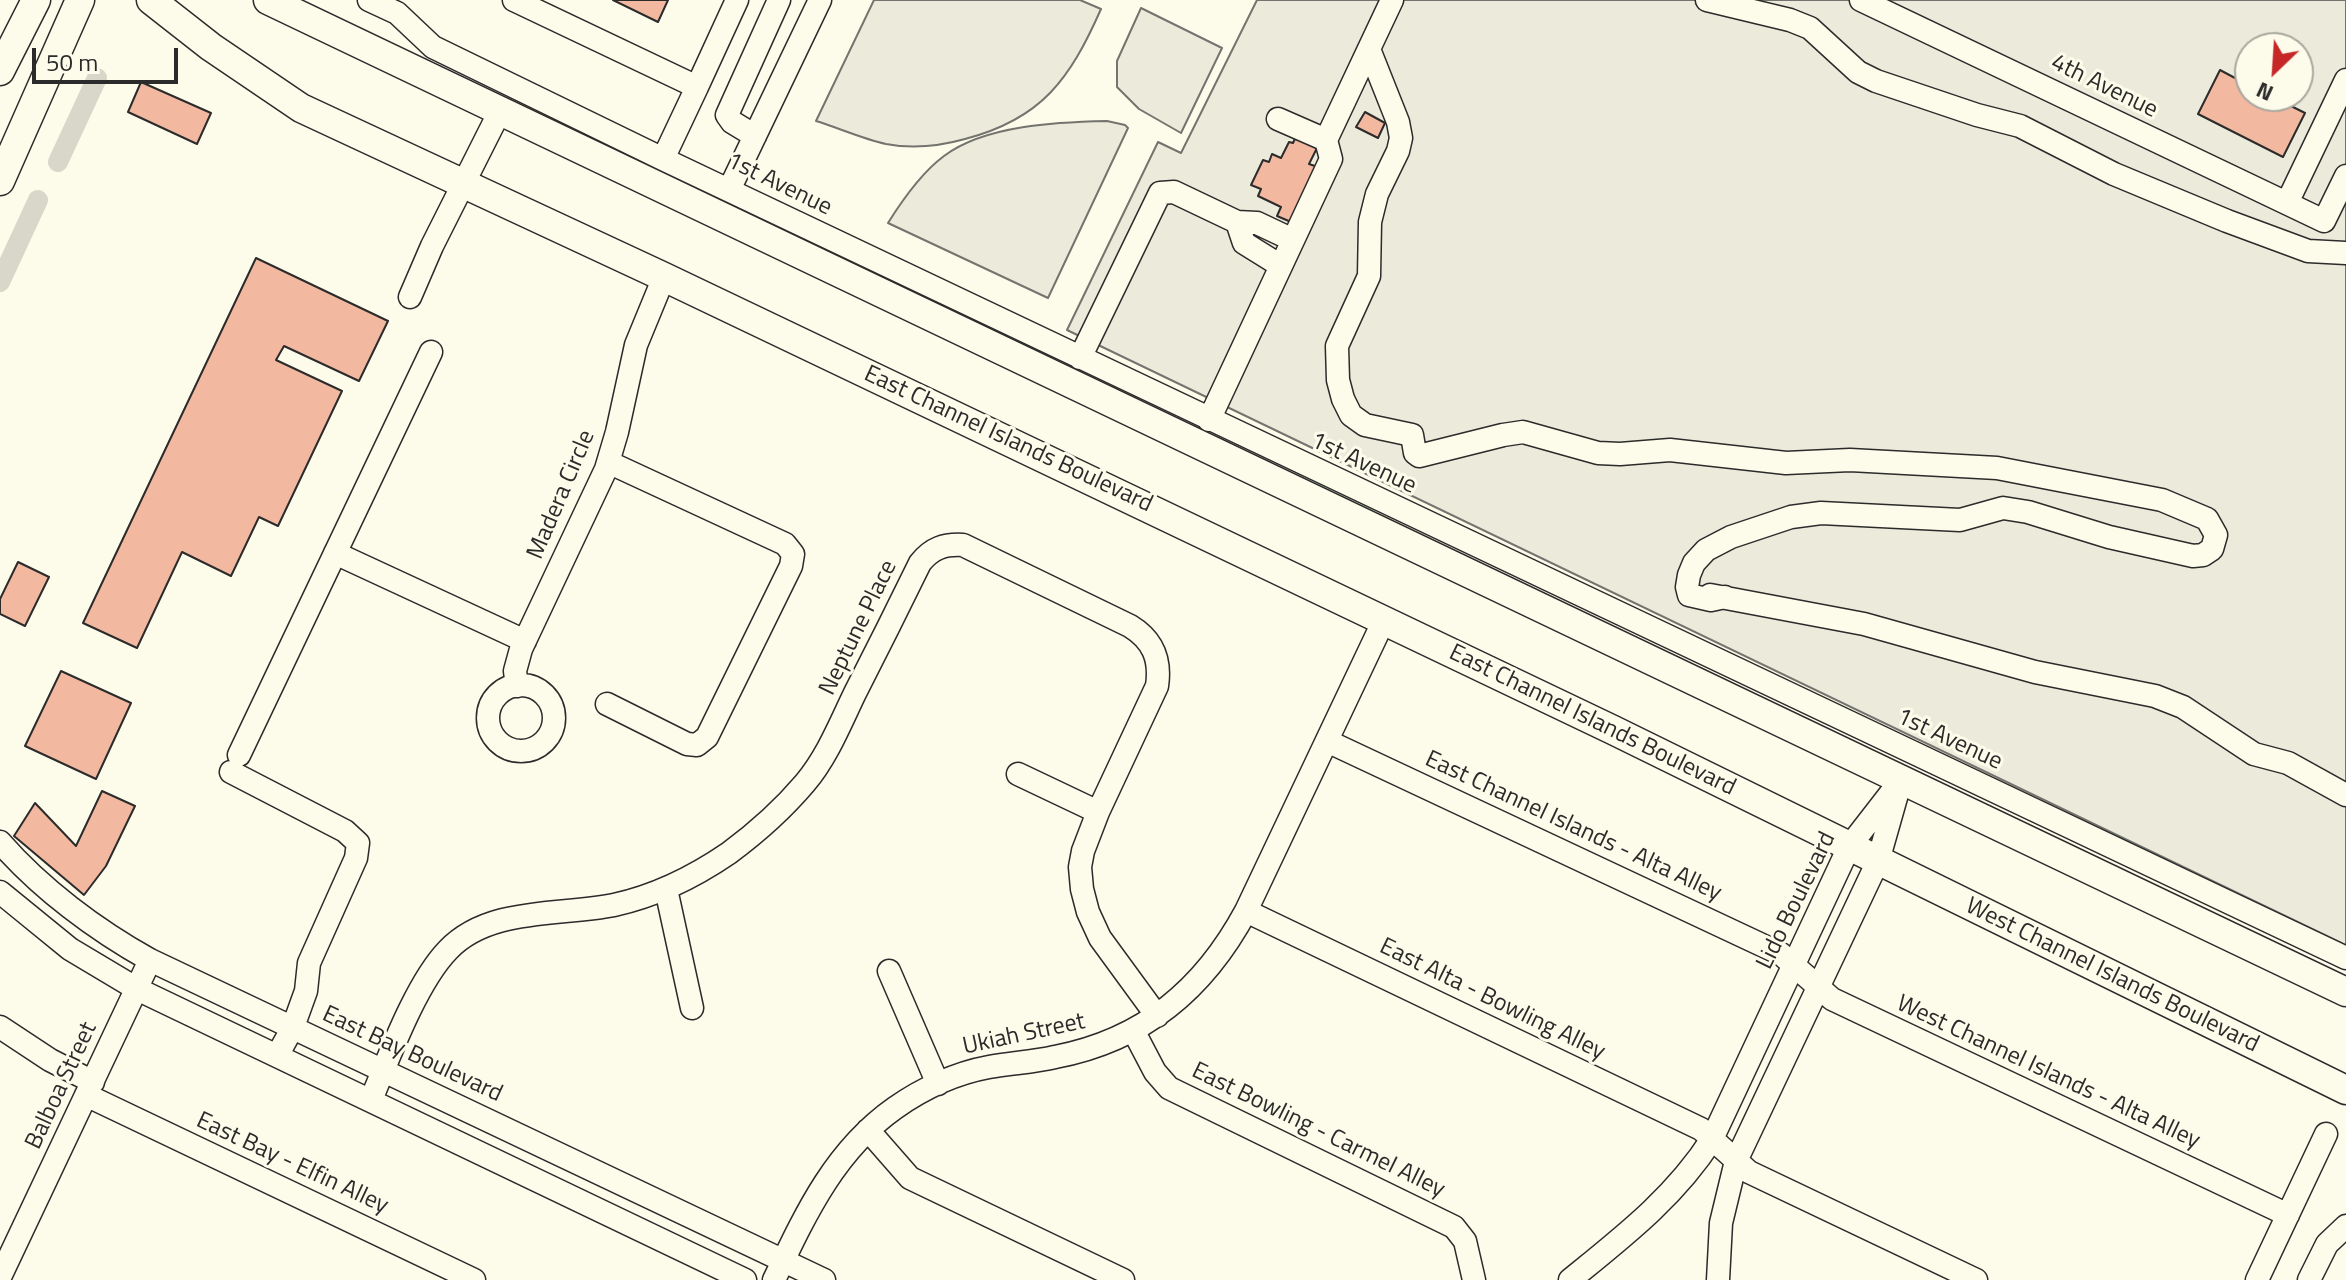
<!DOCTYPE html>
<html>
<head>
<meta charset="utf-8">
<style>
	body { margin:0 }
	#map { position:relative; width:2346px; height:1280px; overflow:hidden; background:#fdfbea; font-family:"Titillium Web",sans-serif }
	canvas { display:block }
	.north { position:absolute; left:2234px; top:32px; width:80px; height:80px; box-sizing:border-box; background:#fdfbea; border:2px solid #a9a89e; border-radius:50%; rotate:205deg; font-size:22px; font-weight:700; line-height:32px; text-align:center; color:#2b2b2b }
	.north::after { content:''; display:block; margin:auto; width:28px; height:36px; background:#c62828; clip-path:polygon(50% 0,100% 100%,50% 72%,0 100%) }
	.scale { position:absolute; left:32px; top:48px; width:146px; height:36px; box-sizing:border-box; border:4px solid #2b2b2b; border-top:0; padding-left:10px; font-size:24px; line-height:28px; white-space:nowrap; color:#2b2b2b; -webkit-text-stroke:6px #fdfbea; paint-order:stroke }
</style>
</head>
<body>
<div id="map">
<canvas width="2346" height="1280"></canvas>
<div class="north">N</div>
<div class="scale">50 m</div>
</div>
<script>
const ctx = document.querySelector('canvas').getContext('2d');
ctx.lineJoin = 'round';
function paint(path, color) { ctx.fillStyle = color; ctx.fill(path, 'evenodd'); }
function trace(path, color, width, dash) { ctx.strokeStyle = color; ctx.lineWidth = width; ctx.lineCap = dash ? 'butt' : 'round'; ctx.setLineDash(dash || []); ctx.stroke(path); }
function drawText(font, color, halo, rows, align = 'center') {
  ctx.font = font + ' "Titillium Web",sans-serif'; ctx.lineWidth = 6; ctx.setLineDash([]); ctx.textBaseline = 'middle'; ctx.strokeStyle = halo; ctx.fillStyle = color; for (const [text, x, y, turn = 0] of rows) {
    ctx.save(); ctx.translate(x, y); ctx.rotate((+turn || 0) * Math.PI / 180); ctx.textAlign = isNaN(turn) ? turn : align; if (halo) ctx.strokeText(text, 0, 0); ctx.fillText(text, 0, 0); ctx.restore();
  }
}
const green = new Path2D(`
	M874,0H1080L1101,9C1070,79 1042,119 965,139C940,146 912,149 886,144C863,139 839,128 816,121Z
	M1257,0H2346V945L1067,330L1158,142L1181,153ZM2250,48H2298V96H2250Z
	M1141,8L1222,48L1181,133L1139,109L1117,87V61Z
	M1107,121L1125,125L1128,128L1048,298L888,223C903,199 921,173 944,156C985,125 1058,122 1107,121Z`);
const canal = new Path2D(`
	M58,162L97,78
	M0,282L38,200`);
const building = new Path2D(`
	M613,0H668L658,22Z
	M2220,70L2250,86V96H2271L2305,113L2283,157L2198,114Z
	M141,82L211,113L197,144L128,112Z
	M1365,112L1385,123L1378,138L1356,127Z
	M1297,134L1319,144L1309,164L1318,167L1291,222L1277,216L1281,207L1258,196L1261,189L1251,185L1263,160L1269,162L1272,154L1281,158L1289,142L1293,143Z
	M256,258L388,321L359,381L284,346L276,360L342,391L278,526L259,517L231,576L182,552L137,648L83,623Z
	M18,562L49,577L25,626L0,614V599Z
	M61,671L131,703L96,779L25,746Z
	M102,791L135,806L106,866L84,895L14,836L35,803L76,846Z`);
const minor = new Path2D(`
	M369,0L397,13L433,47L663,159L2346,958
	M514,0L697,87L663,159
	M1707,0L1790,20L1810,28L1858,72L1876,81L1977,115L2020,126L2114,174L2227,221L2308,251L2346,253
	M1861,0L2324,221L2346,176
	M1369,49L1398,122L1401,138L1398,151L1377,194L1370,222L1369,276L1337,346L1338,380L1343,399L1351,415L1365,425L1412,435L1415,453L1419,456L1503,435L1523,432L1598,453L1620,454L1670,450L1786,463L1850,460L1997,468L2162,500L2207,519L2216,535L2212,549L2203,555L2193,556L2109,537L2028,512L2003,508L1960,520L1821,513L1791,517L1731,537L1706,550L1694,563L1689,575L1687,587L1689,595L1711,600L1725,597
	M697,87L737,0
	M755,136L732,122L727,115L779,0
	M1326,140L1392,0
	M729,190L820,0
	M2287,203L2346,80
	M1237,222L1244,243L1281,266
	M410,297L432,246L501,109
	M1080,358L1160,193L1174,192L1237,222L1257,223L1293,240
	M1209,420L1331,159L1326,140L1278,119
	M335,553L525,641
	M1710,595L1864,624L2035,672L2155,696L2183,707L2254,754L2288,763L2346,795
	M488 718a33 33 0 1 1 66 0a33 33 0 1 1-66 0Z
	M517,686L515,671L521,649L606,469L617,432L636,345L664,277
	M607,704L687,744L697,745L707,737L791,566L793,554L785,544L608,462
	M1327,741L1781,954L1832,999L2288,1215
	M239,755L431,352
	M231,772L345,831L358,843L356,858L309,963L306,991L293,1027L277,1056
	M1018,774L1098,812
	M0,842C41,889 96,930 150,960L824,1280
	M666,889L692,1008
	M0,892L70,949L137,989L745,1280
	M1246,911L1701,1129L1749,1172L1976,1280
	M889,971L938,1084
	M0,1027L50,1060L93,1082
	M1133,1030L1155,1072L1169,1088L1454,1227L1465,1241L1474,1280
	M86,1095L474,1280
	M371,1100C389,1057 416,983 448,950C489,907 559,916 614,905C655,896 694,877 729,853C756,833 783,809 805,783C827,757 840,724 855,693C877,650 899,606 920,563C932,548 944,544 963,545L1130,626C1153,640 1161,659 1157,686L1098,812L1083,851L1080,867L1082,889L1088,912L1100,938L1157,1016
	M868,1130L910,1178L1123,1280
	M0,1277L150,960
	M774,1280C805,1215 834,1151 895,1108C922,1089 956,1073 989,1067C1011,1063 1034,1062 1055,1057C1144,1040 1204,989 1246,911L1384,620
	M1570,1280C1623,1237 1675,1197 1712,1139L1849,847L1901,780
	M1718,1280L1721,1223L1736,1161L1878,861L1897,794
	M2257,1280L2326,1134
	M2309,1280L2327,1244L2346,1226`);
const major = new Path2D(`
	M151,0L211,47L301,108L664,277L1613,730L2346,1090
	M268,0L2346,992
	M0,71L36,0
	M0,181L80,0`);
const streetNames = [
	["4th Avenue",2104,87,26],
	["1st Avenue",779,185,26],
	["East Channel Islands Boulevard",1008,440,25],
	["1st Avenue",1363,464,25],
	["Madera Circle",562,495,-67],
	["Neptune Place",859,628,-64],
	["East Channel Islands Boulevard",1592,721,26],
	["1st Avenue",1949,740,25],
	["East Channel Islands - Alta Alley",1573,827,25],
	["Lido Boulevard",1797,901,-64],
	["West Channel Islands Boulevard",2112,976,26],
	["East Alta - Bowling Alley",1492,1000,26],
	["Ukiah Street",1024,1035,-12],
	["East Bay Boulevard",412,1055,25],
	["West Channel Islands - Alta Alley",2048,1073,25],
	["Balboa Street",62,1086,-65],
	["East Bowling - Carmel Alley",1318,1131,26],
	["East Bay - Elfin Alley",292,1164,25]
];
paint(green, '#ecebdb');
trace(green, '#74746e', 2);
trace(canal, '#d8d7c9', 20);
paint(building, '#f2b8a0');
trace(building, '#2b2b2b', 2);
trace(minor, '#2b2b2b', 25);
trace(major, '#2b2b2b', 31);
trace(minor, '#fdfbea', 22);
trace(major, '#fdfbea', 28);
drawText('24px', '#2b2b2b', '#fdfbea', streetNames);
</script>
</body>
</html>
